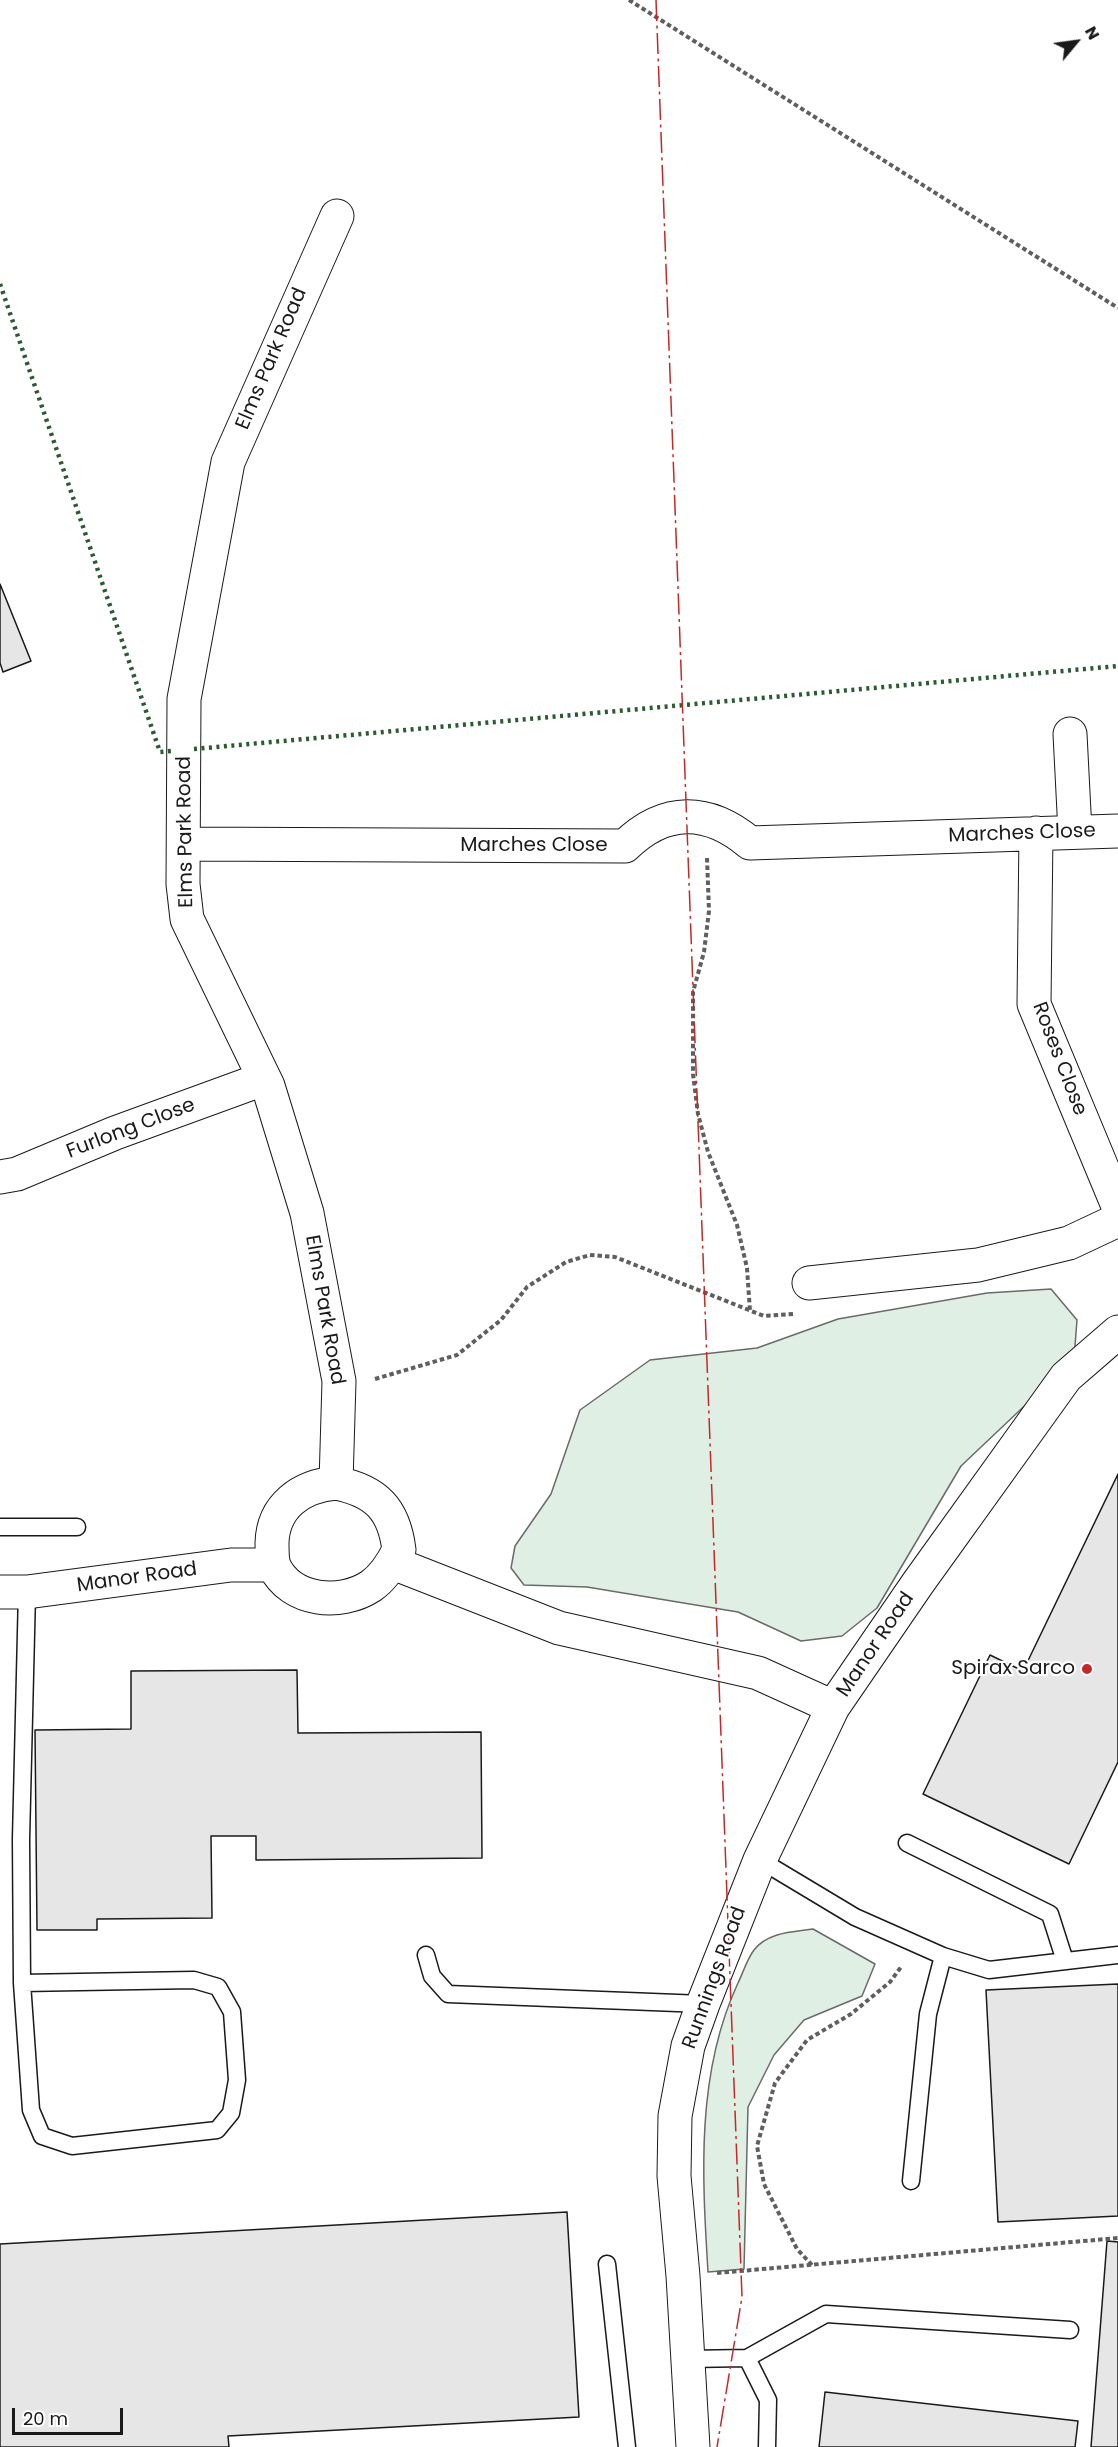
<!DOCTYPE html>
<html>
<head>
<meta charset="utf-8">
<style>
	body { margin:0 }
	#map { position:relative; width:1118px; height:2447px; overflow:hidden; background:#fff; font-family:Poppins,sans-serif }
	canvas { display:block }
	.north { position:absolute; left:1046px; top:12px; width:60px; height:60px; -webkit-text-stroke:4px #fff; paint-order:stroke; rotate:61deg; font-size:16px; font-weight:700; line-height:24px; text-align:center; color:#1a1a1a }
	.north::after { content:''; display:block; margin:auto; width:21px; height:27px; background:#1a1a1a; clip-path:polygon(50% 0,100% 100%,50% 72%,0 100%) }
	.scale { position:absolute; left:12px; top:2408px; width:111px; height:27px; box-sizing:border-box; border:3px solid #1a1a1a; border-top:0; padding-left:8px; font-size:18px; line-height:21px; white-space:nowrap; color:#1a1a1a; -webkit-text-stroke:4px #fff; paint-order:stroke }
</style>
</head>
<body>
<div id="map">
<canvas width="1118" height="2447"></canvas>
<div class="north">N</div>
<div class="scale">20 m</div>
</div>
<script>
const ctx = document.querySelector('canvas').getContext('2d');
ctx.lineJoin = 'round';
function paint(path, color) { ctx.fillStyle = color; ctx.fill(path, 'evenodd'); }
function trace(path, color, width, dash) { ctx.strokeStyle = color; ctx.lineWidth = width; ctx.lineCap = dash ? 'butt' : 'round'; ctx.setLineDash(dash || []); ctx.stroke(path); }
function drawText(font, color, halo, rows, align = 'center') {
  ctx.font = font + ' Poppins,sans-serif'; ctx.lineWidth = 4.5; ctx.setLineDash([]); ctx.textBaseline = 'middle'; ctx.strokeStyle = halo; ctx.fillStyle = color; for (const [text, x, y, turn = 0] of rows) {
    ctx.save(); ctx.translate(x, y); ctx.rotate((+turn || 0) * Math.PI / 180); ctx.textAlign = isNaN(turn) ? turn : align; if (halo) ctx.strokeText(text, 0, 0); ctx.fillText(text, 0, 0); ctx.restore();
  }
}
const green = new Path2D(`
	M1051,1289L1077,1320L1074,1359L961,1466L877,1608L842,1636L801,1641L738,1612L587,1587L524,1585L511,1568L515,1546L551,1494L580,1410L650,1360L757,1348L838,1319L987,1293Z
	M813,1929L875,1964L862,1996L804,2020L774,2055L748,2107L744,2269L708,2272C702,2175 696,2073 738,1983C743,1973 747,1959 754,1950C768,1932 793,1932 813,1929Z`);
const building = new Path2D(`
	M0,584L31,661L3,672L0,663Z
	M1118,1474V1762L1069,1864L923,1794L990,1655L1023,1671Z
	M297,1670L298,1733L481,1732L482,1858L256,1860V1836H211L212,1918L97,1919V1930H37L35,1730L131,1729V1671Z
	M1118,1984V2216L998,2222L986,1990Z
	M567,2212L579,2417L228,2436L229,2447H0V2244Z
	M1107,2241L1118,2242V2447H1091Z
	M825,2392L1078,2421L1075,2447H819Z`);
const path = new Path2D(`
	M629,0L1118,308
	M707,858L709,911L704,952L693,992V1074L698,1114L708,1152L737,1225L747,1268L750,1311
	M375,1379L457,1355L501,1320L527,1287L566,1262L590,1255L615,1257L764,1316L793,1314
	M812,2265L797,2249L764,2184L757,2146L775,2083L807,2040L851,2014L890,1982L901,1967
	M717,2273L1118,2238`);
const lane = new Path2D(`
	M0,1527H77
	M907,1843L1050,1914L1065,1961
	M760,1860L855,1917L943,1956L989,1970L1118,1955
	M426,1955L432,1976L448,1994L703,2004
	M22,1983L194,1980L218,1987L232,2012L237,2080L231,2113L217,2130L72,2146L42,2136L31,2110L22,1983L21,1839L27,1592
	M911,2181L928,2014L943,1956
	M607,2264L627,2447
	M747,2358L768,2400L767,2447
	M688,2359L747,2358L826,2314L1070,2330`);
const street = new Path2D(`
	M1070,734L1075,832
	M1036,833L1034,1004L1118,1206
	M185,844L625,846C665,807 708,808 750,843L1118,831
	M0,1177L17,1174L115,1133L263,1079
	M809,1283L978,1265L1069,1243L1118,1220
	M336,1483L339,1381L307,1213L268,1086L187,919L183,884L184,699L228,462L337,216`);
const secondary = new Path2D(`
	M336,1483C376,1491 394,1509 399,1550C392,1564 384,1577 371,1586C341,1606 291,1602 274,1566C272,1560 272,1549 272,1543C273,1506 301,1486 336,1483Z
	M393,1563L559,1628L758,1673L833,1707
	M0,1592H27L231,1565H274
	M693,2447L683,2276L674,2176L675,2116L688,2046L703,2004L760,1860L833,1707L918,1583L1066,1377L1118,1332`);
const hedge = new Path2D(`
	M0,284L160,752L171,751
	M194,749L1118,666`);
const power = new Path2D(`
	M656,0L742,2297L717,2447`);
const markers = [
	[1087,1669,6,"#c62828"]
];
const streetNames = [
	["Elms Park Road",272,359,-67],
	["Elms Park Road",186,832,-91],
	["Marches Close",1022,834,-2],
	["Marches Close",534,846],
	["Roses Close",1059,1059,69],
	["Furlong Close",131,1129,-21],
	["Elms Park Road",324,1310,80],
	["Manor Road",137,1578,-8],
	["Manor Road",876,1645,-56],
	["Runnings Road",715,1978,-70]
];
const poiNames = [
	["Spirax Sarco",1075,1669]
];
paint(green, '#e0efe3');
trace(green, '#6a6a6a', 1.5);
paint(building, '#e6e6e6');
trace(building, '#1a1a1a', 1.5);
trace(lane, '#1a1a1a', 19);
trace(street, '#1a1a1a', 35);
trace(secondary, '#1a1a1a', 35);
trace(path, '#5f5f5f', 4, [4.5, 3]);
trace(lane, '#fff', 16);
trace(street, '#fff', 33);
trace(secondary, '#fff', 33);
trace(hedge, '#2b5a34', 4.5, [3, 4.5]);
trace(power, '#c62828', 1.5, [21, 4.5, 3, 4.5]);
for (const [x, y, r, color] of markers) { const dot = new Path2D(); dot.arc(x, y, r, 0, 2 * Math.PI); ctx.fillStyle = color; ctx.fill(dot); trace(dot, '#fff', 2); }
drawText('20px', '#1a1a1a', '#fff', streetNames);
drawText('20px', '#1a1a1a', '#fff', poiNames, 'right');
</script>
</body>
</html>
